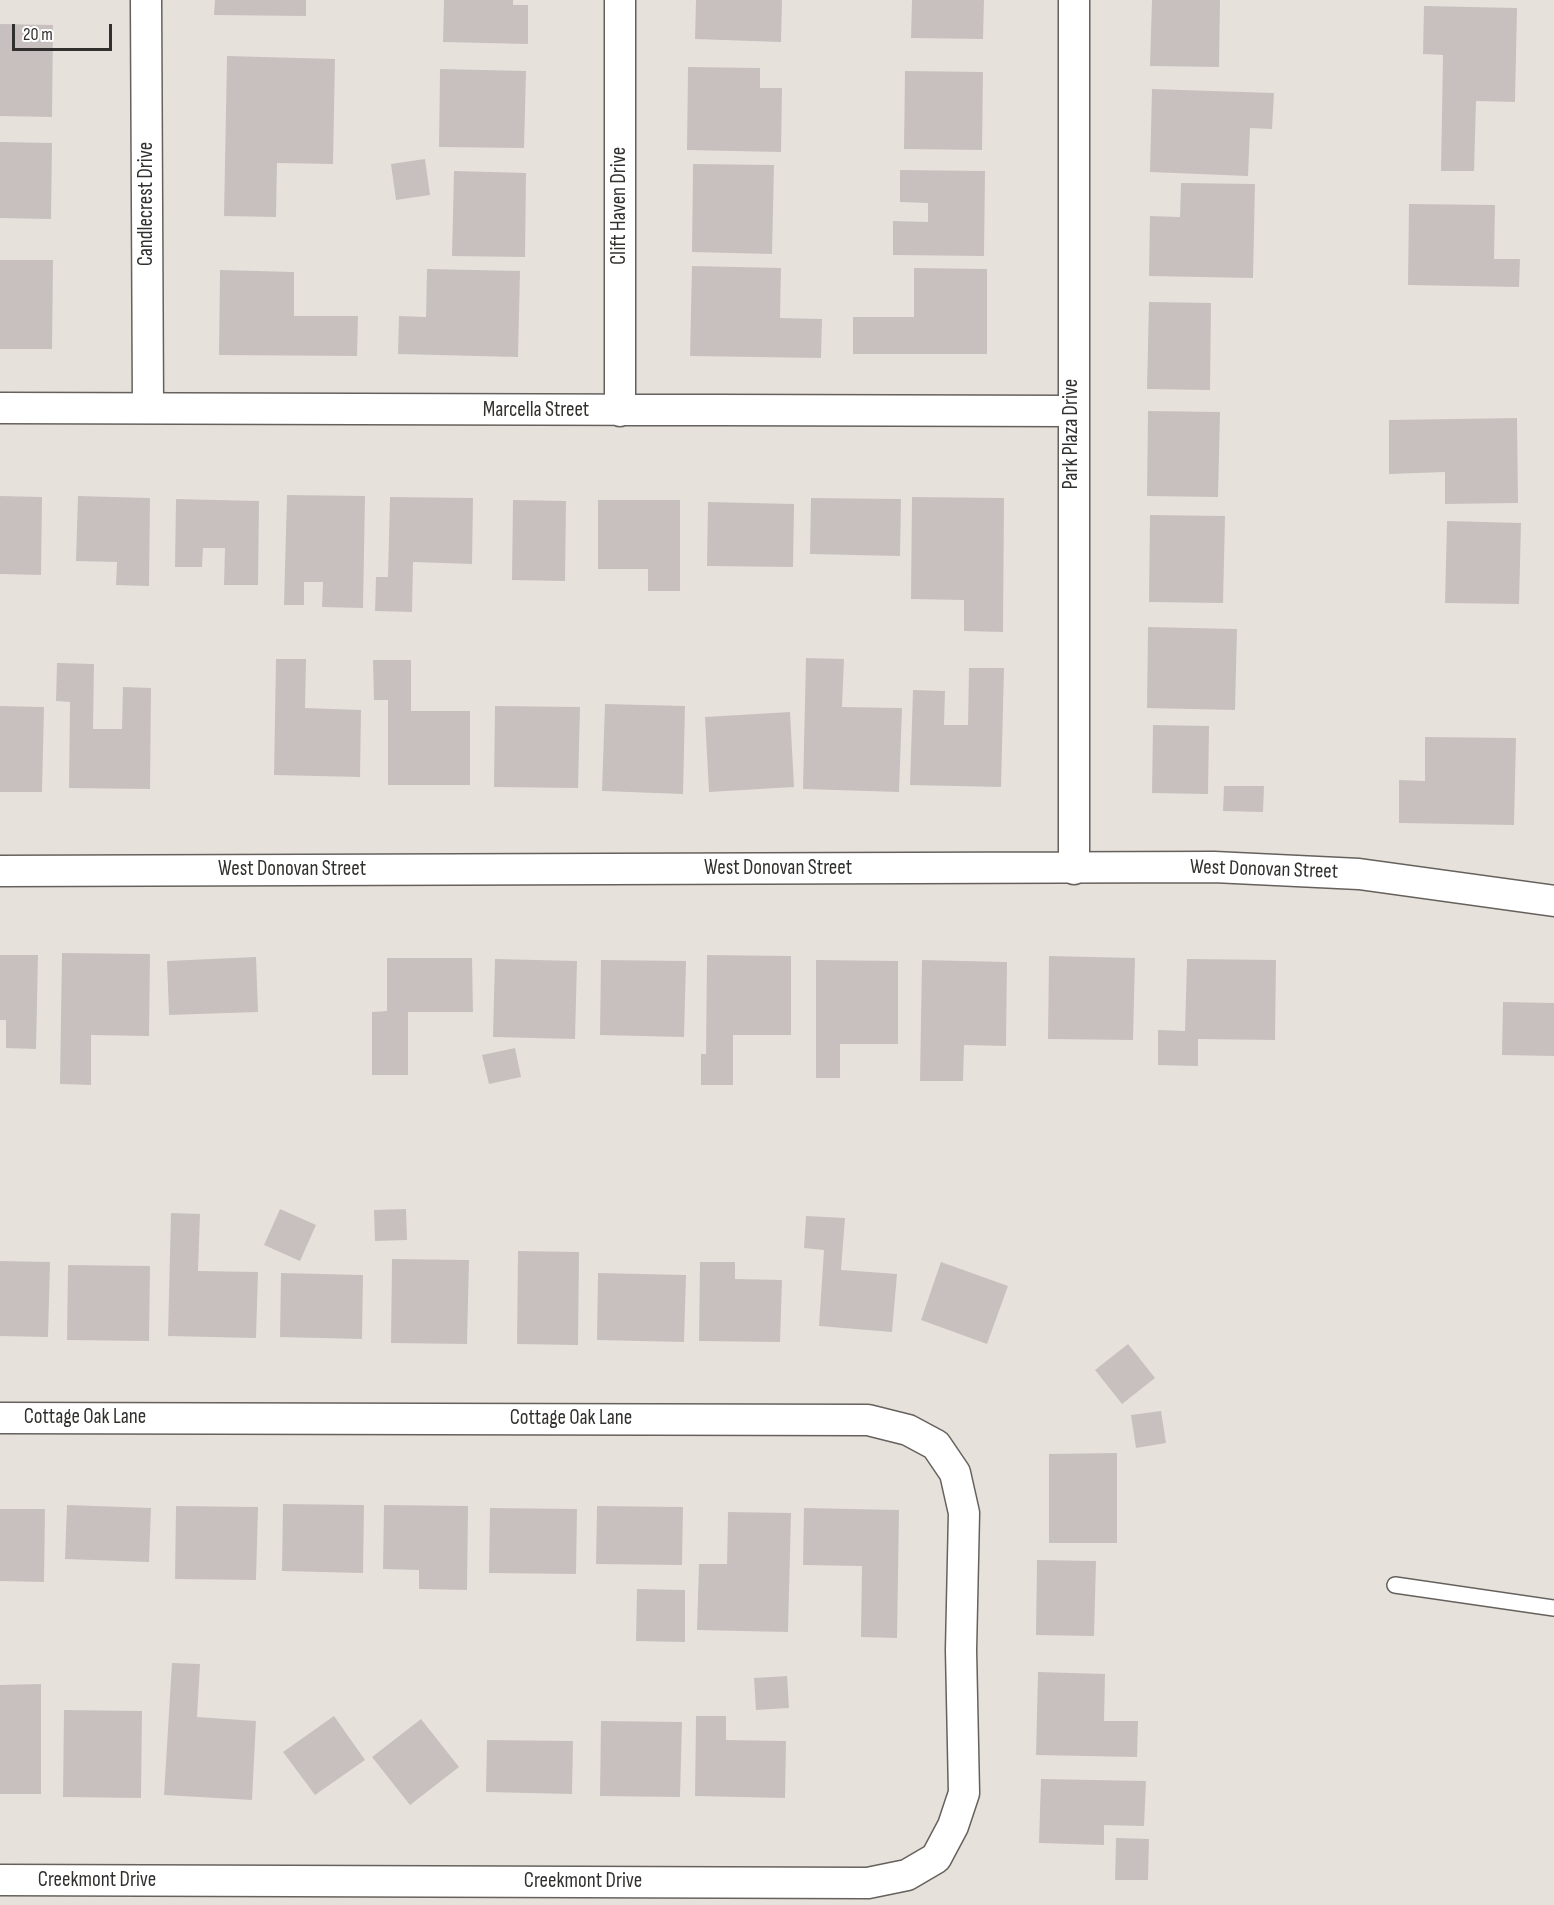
<!DOCTYPE html>
<html>
<head>
<meta charset="utf-8">
<style>
	body { margin:0 }
	#map { position:relative; width:1554px; height:1905px; overflow:hidden; background:#e7e1dc; font-family:"Sofia Sans Condensed",sans-serif }
	canvas { display:block }
	.scale { position:absolute; left:12px; top:24px; width:100px; height:27px; box-sizing:border-box; border:3px solid #32302e; border-top:0; padding-left:8px; font-size:18px; line-height:21px; white-space:nowrap; color:#32302e; -webkit-text-stroke:4px #fff; paint-order:stroke }
</style>
</head>
<body>
<div id="map">
<canvas width="1554" height="1905"></canvas>
<div class="scale">20 m</div>
</div>
<script>
const ctx = document.querySelector('canvas').getContext('2d');
ctx.lineJoin = 'round';
function paint(path, color) { ctx.fillStyle = color; ctx.fill(path, 'evenodd'); }
function trace(path, color, width, dash) { ctx.strokeStyle = color; ctx.lineWidth = width; ctx.lineCap = dash ? 'butt' : 'round'; ctx.setLineDash(dash || []); ctx.stroke(path); }
function drawText(font, color, halo, rows, align = 'center') {
  ctx.font = font + ' "Sofia Sans Condensed",sans-serif'; ctx.lineWidth = 5; ctx.setLineDash([]); ctx.textBaseline = 'middle'; ctx.strokeStyle = halo; ctx.fillStyle = color; for (const [text, x, y, turn = 0] of rows) {
    ctx.save(); ctx.translate(x, y); ctx.rotate((+turn || 0) * Math.PI / 180); ctx.textAlign = isNaN(turn) ? turn : align; if (halo) ctx.strokeText(text, 0, 0); ctx.fillText(text, 0, 0); ctx.restore();
  }
}
const building = new Path2D(`
	M215,0H306V16L214,15Z
	M444,0H513V5H528V44L443,42Z
	M696,0H782L781,42L695,39Z
	M912,0H984L983,39L911,38Z
	M1152,0H1220L1219,67L1150,66Z
	M1424,6L1517,8L1515,102L1476,101L1474,171H1441L1443,55L1423,54Z
	M0,24L53,25L52,117L0,116Z
	M227,56L335,59L333,164L277,163L276,217L224,216Z
	M688,67L760,68V88H782L781,152L687,150Z
	M440,69L526,71L524,148L439,147Z
	M905,71L983,72L982,150L904,149Z
	M1152,89L1274,93L1272,129L1250,128L1248,176L1150,172Z
	M0,142L52,143L51,219L0,218Z
	M425,159L430,195L396,200L391,164Z
	M693,164L774,165L772,254L692,252Z
	M900,170L985,171L984,256L893,255V221L928,222V203L900,202Z
	M454,171L526,173L525,257L452,256Z
	M1181,183L1255,184L1253,278L1149,276L1150,216L1180,217Z
	M1409,204L1495,205L1494,259H1520L1519,287L1408,285Z
	M0,260H53L52,349H0Z
	M692,266L781,268L780,318L822,319L821,358L690,356Z
	M914,268L987,269V354H853V317H914Z
	M427,269L520,271L518,357L398,354L399,316L426,317Z
	M220,270L294,272V316H358L357,356L219,355Z
	M1149,302L1211,303L1210,390L1147,389Z
	M1148,411L1220,412L1218,497L1147,496Z
	M1517,418L1518,503L1445,504V472L1389,474V420Z
	M287,495L365,496L363,608L322,607L323,582H304V605H284Z
	M0,496L42,497L41,575L0,574Z
	M78,496L150,498L149,586L116,585L117,562L76,561Z
	M390,497L473,498L472,564L413,562L412,612L375,611L376,577H388Z
	M912,497L1004,498L1003,632L964,631V600L911,599Z
	M811,498L901,499L900,556L810,554Z
	M176,499L259,501L258,585H224L225,548H203L202,567H175Z
	M513,500L566,501L565,581L512,580Z
	M598,500H680V591H648V569H598Z
	M708,502L794,504L793,567L707,566Z
	M1150,515L1225,516L1223,603L1149,602Z
	M1447,521L1521,523L1519,604L1445,603Z
	M1148,627L1237,629L1235,710L1147,708Z
	M806,658L844,659L842,707L902,708L899,792L803,789Z
	M276,659H306L305,708L361,710L360,777L274,775Z
	M373,660H411V711H470V785H388V700H374Z
	M57,663L94,664L93,729H122L123,687L151,688L150,789L69,788L70,702L56,701Z
	M969,668H1004L1001,787L910,785L913,690L945,691L944,725H968Z
	M605,704L685,706L683,794L602,791Z
	M0,706L44,707L42,792H0Z
	M495,706L580,707L578,788L494,787Z
	M790,712L794,787L709,792L705,717Z
	M1153,725L1209,726L1208,794L1152,793Z
	M1425,737L1516,738L1514,825L1399,823V780L1425,781Z
	M1224,786H1264L1263,812L1223,811Z
	M62,953L150,954L149,1036L91,1035V1085L60,1084Z
	M0,955H38L36,1049L6,1048V1020H0Z
	M707,955L791,956V1035H733V1085H701V1054H706Z
	M1049,956L1135,958L1133,1040L1048,1039Z
	M256,957L258,1012L169,1015L167,961Z
	M387,958H472L473,1012H408V1075H372V1012L387,1011Z
	M495,959L577,961L575,1039L493,1037Z
	M1187,959L1276,960L1275,1040L1198,1039V1066L1158,1065V1030L1185,1031Z
	M601,960L686,961L684,1037L600,1035Z
	M816,960L898,961V1044H840V1078H816Z
	M922,960L1007,962L1006,1046L964,1045L963,1081H920Z
	M1503,1002L1554,1003V1056L1502,1055Z
	M515,1048L521,1077L489,1084L482,1055Z
	M280,1209L316,1225L300,1261L264,1245Z
	M406,1209L407,1240L375,1241L374,1210Z
	M171,1213L200,1214L198,1271L258,1272L256,1338L168,1336Z
	M806,1216L845,1218L841,1270L897,1274L892,1332L819,1326L824,1250L804,1248Z
	M518,1251L579,1252L578,1345L517,1344Z
	M392,1259L469,1260L467,1344L391,1343Z
	M0,1261L50,1262L48,1337L0,1336Z
	M700,1262H735V1279L782,1280L780,1342L699,1341Z
	M941,1262L1008,1286L987,1344L921,1320Z
	M68,1265L150,1266L149,1341L67,1340Z
	M281,1273L363,1275L362,1339L280,1337Z
	M598,1273L686,1275L684,1342L597,1340Z
	M1128,1344L1155,1378L1122,1404L1095,1370Z
	M1161,1411L1166,1443L1136,1448L1131,1415Z
	M1117,1453V1543H1049V1454Z
	M283,1504L364,1505L363,1573L282,1571Z
	M67,1505L151,1508L149,1562L65,1559Z
	M384,1505L468,1506L467,1590L419,1589V1570L383,1569Z
	M176,1506L258,1507L256,1580L175,1579Z
	M597,1506L683,1507L682,1565L596,1564Z
	M490,1508L577,1509L576,1574L489,1573Z
	M804,1508L899,1510L897,1638L861,1637L862,1566L803,1565Z
	M0,1509H45L44,1582L0,1581Z
	M728,1512L791,1513L788,1632L697,1630L699,1564H727Z
	M1037,1560L1096,1561L1094,1636L1036,1635Z
	M637,1589L685,1590V1642L636,1641Z
	M172,1663L200,1664L197,1717L256,1721L252,1800L164,1795Z
	M1038,1672L1105,1674L1104,1721H1138L1137,1757L1036,1755Z
	M787,1676L789,1708L756,1710L754,1678Z
	M41,1684V1794H0V1685Z
	M64,1710L142,1711L141,1798L63,1797Z
	M334,1716L365,1760L315,1795L283,1752Z
	M696,1716H726V1740L786,1741L785,1798L695,1796Z
	M421,1719L459,1767L410,1805L372,1757Z
	M601,1721L682,1722L680,1797L600,1796Z
	M487,1740L573,1741L572,1794L486,1792Z
	M1041,1779L1146,1781L1144,1826L1104,1825V1845L1039,1843Z
	M1116,1838L1149,1839L1148,1880H1115Z`);
const service = new Path2D(`
	M1395,1585L1554,1608`);
const minor = new Path2D(`
	M146,0L148,408
	M620,0V411
	M0,408L1072,411
	M1074,869V0
	M0,871L1214,867L1359,874L1554,901
	M0,1418L868,1420L908,1430L936,1445L955,1473L964,1513L961,1650L964,1793L953,1826L936,1858L907,1875L868,1883L0,1880`);
const streetNames = [
	["Candlecrest Drive",147,204,-90],
	["Clift Haven Drive",620,206,-90],
	["Marcella Street",536,411],
	["Park Plaza Drive",1072,434,-90],
	["West Donovan Street",778,869],
	["West Donovan Street",292,870],
	["West Donovan Street",1264,870,2],
	["Cottage Oak Lane",85,1418],
	["Cottage Oak Lane",571,1419],
	["Creekmont Drive",97,1881],
	["Creekmont Drive",583,1882]
];
paint(building, '#c8c0be');
trace(service, '#66615c', 18);
trace(minor, '#66615c', 33);
trace(service, '#fff', 15);
trace(minor, '#fff', 30);
drawText('21px', '#32302e', '#fff', streetNames);
</script>
</body>
</html>
